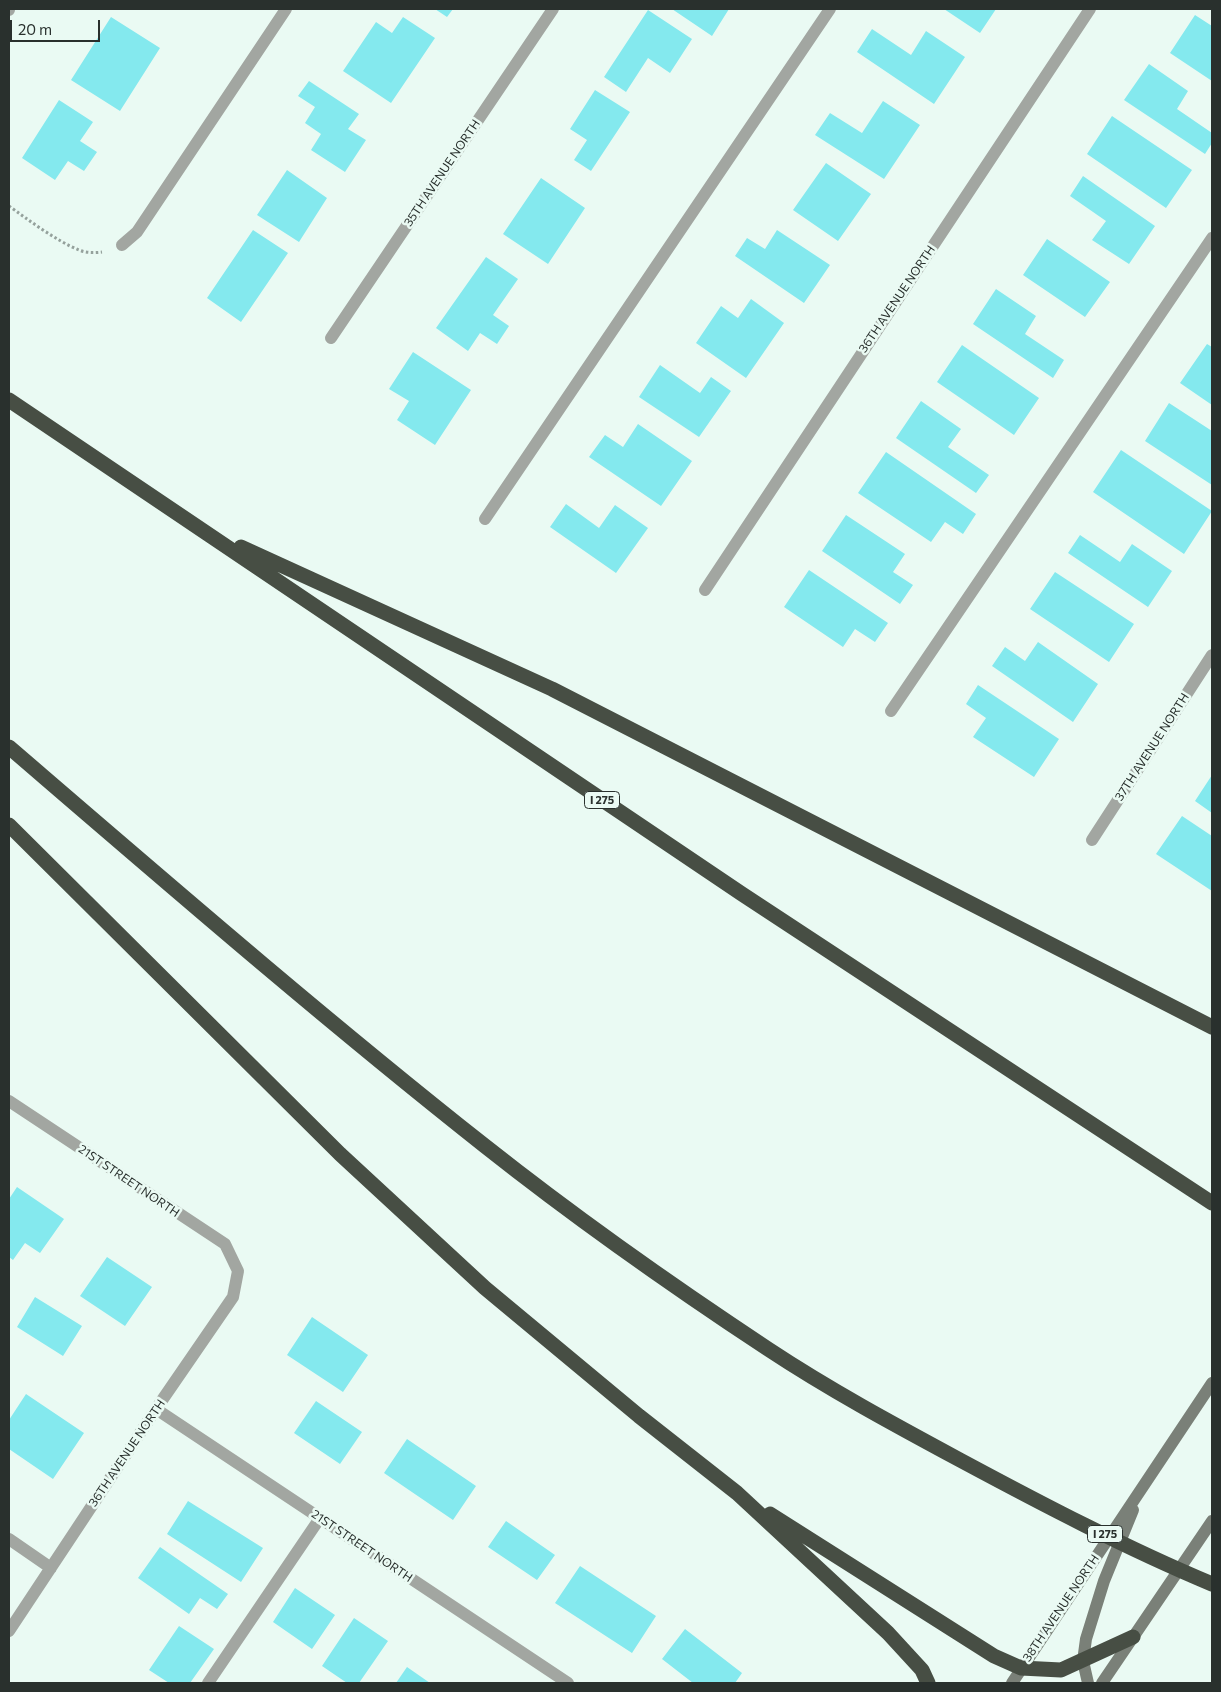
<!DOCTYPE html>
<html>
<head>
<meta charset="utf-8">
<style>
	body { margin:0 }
	#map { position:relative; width:1221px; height:1692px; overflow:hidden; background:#eafaf3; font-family:Commissioner,sans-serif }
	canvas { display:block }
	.frame { position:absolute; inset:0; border:10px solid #29302d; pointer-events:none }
	.scale { position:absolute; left:10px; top:20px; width:90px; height:22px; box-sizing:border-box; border:2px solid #29302d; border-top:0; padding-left:6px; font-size:15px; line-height:18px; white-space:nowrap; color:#29302d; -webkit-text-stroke:4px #eafaf3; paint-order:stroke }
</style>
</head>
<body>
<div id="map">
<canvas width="1221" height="1692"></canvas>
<div class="frame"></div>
<div class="scale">20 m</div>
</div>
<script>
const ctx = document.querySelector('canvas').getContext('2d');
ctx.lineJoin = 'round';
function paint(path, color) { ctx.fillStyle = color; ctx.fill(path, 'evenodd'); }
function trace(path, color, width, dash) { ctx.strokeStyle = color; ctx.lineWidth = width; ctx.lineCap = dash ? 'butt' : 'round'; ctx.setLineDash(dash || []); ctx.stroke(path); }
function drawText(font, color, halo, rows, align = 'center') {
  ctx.font = font + ' Commissioner,sans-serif'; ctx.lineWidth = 5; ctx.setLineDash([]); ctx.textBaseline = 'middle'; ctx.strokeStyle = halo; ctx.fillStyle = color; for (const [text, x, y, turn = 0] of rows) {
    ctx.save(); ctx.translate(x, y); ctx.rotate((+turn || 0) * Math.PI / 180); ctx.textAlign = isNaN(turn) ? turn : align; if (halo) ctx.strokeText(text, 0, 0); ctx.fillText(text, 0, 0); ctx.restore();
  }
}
const building = new Path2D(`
	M435,9H453L447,17Z
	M672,9H729L712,36Z
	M944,9H996L980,33Z
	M648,10L692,39L670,73L648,58L626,92L604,77Z
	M1195,15L1212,26V81L1170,53Z
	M111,17L160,48L120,111L71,80Z
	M403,17L435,38L391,103L343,71L376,22L392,33Z
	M872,29L911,55L926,31L965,57L934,104L857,52Z
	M1149,64L1188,91L1177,109L1212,133V143L1205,154L1124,100Z
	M309,81L359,114L348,129L366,140L345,172L311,150L321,134L305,123L315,107L298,96Z
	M595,90L630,112L591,171L574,160L587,140L570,129Z
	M59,100L93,122L80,141L97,152L84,171L68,161L55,180L22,158Z
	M883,101L920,125L884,179L815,135L830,113L862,133Z
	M1112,116L1192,170L1166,208L1087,154Z
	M826,163L871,194L838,241L793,210Z
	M287,170L327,198L299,242L257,215Z
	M1083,176L1155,226L1129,264L1092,240L1106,221L1070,196Z
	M541,178L585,208L548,264L503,234Z
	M253,230L288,253L241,322L207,298Z
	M777,230L830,265L804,303L735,256L747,238L765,249Z
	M1047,239L1110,282L1085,317L1023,275Z
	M486,257L518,279L493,315L509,326L497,344L480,333L468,351L436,328Z
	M996,289L1036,316L1025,334L1064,360L1053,378L973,324Z
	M751,299L784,323L746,378L696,343L721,306L738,318Z
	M1207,344L1212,347V405L1180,383Z
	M962,345L1039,398L1014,435L937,382Z
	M413,352L471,390L435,445L397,420L409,401L389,389Z
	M660,365L700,393L711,377L731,391L699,437L639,397Z
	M921,401L961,429L948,447L989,475L976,493L896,438Z
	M1169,403L1212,431V485L1145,441Z
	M638,424L692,461L661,506L589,457L605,435L623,447Z
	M1121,450L1212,511L1184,554L1093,492Z
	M886,452L976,514L963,534L945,522L931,542L858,493Z
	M566,504L599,528L615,505L648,528L616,573L550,527Z
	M846,515L905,554L893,572L913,585L900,604L822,551Z
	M1080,535L1120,562L1132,544L1172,571L1148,607L1068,553Z
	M809,570L888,623L875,642L855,629L843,647L784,607Z
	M1055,572L1134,624L1109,662L1030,609Z
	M1038,642L1098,684L1073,722L992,666L1005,647L1025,661Z
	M978,685L1059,739L1034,777L973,737L986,718L966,704Z
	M1212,775V813L1195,801Z
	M1182,816L1212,836V891L1156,854Z
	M17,1187L64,1219L40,1253L25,1243L13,1260L9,1257V1199Z
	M107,1257L152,1287L125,1326L80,1296Z
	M35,1297L82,1326L63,1356L17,1327Z
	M312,1317L368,1355L343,1392L287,1355Z
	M26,1394L84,1433L53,1479L9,1449V1420Z
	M316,1401L362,1432L340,1464L294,1433Z
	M407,1439L476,1486L453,1520L384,1473Z
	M188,1501L263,1548L241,1582L167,1534Z
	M506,1521L555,1555L537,1580L488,1547Z
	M160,1547L228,1594L217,1609L200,1598L189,1614L138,1578Z
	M580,1566L656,1616L632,1653L555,1603Z
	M295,1588L335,1615L312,1649L273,1622Z
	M354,1618L388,1641L359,1683H347L322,1666Z
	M179,1626L214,1649L190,1683H169L149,1670Z
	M685,1629L742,1673L735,1683H693L662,1659Z
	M407,1667L430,1683H396Z`);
const path = new Path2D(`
	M9,206C27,219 58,242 79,250C86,253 94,253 102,252`);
const lane = new Path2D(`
	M122,245L137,232L286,9
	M485,519L830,9
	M891,711L1212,238
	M208,1683L320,1518`);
const street = new Path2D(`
	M9,10V9
	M331,338L553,9
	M705,590L1090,9
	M1092,840L1212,655
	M9,1101L225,1244L238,1271L233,1297L156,1409L9,1631
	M156,1409L568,1683
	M9,1539L51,1568`);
const secondary = new Path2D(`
	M1012,1683L1212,1383
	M1088,1683L1083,1661L1086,1639L1104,1581L1133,1510
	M1102,1683L1212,1521`);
const highway = new Path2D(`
	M9,400L742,894L1212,1203
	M241,547L552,689L1212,1027
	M9,747C166,882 323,1018 485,1146C576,1218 671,1285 768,1349C830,1390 895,1425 960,1460C1042,1504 1126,1548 1212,1584
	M9,825L340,1154L485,1288L639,1416L737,1493L888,1633L922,1670L928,1683
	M770,1514L994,1656L1021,1668L1061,1670L1133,1637`);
const shields = [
	[602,800,35],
	[1105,1534,35]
];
const shieldNames = [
	["I 275",602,800],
	["I 275",1105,1534]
];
const streetNames = [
	["35TH AVENUE NORTH",442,173,-56],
	["36TH AVENUE NORTH",897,299,-56],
	["37TH AVENUE NORTH",1152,747,-57],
	["21ST STREET NORTH",129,1181,34],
	["36TH AVENUE NORTH",127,1453,-56],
	["21ST STREET NORTH",362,1546,34],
	["38TH AVENUE NORTH",1061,1608,-56]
];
paint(building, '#84e9ee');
trace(path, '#95a19c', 3, [2.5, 2.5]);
trace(lane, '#a2a6a1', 12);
trace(street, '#a2a6a1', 12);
trace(secondary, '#7a8078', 12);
trace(highway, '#474e44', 15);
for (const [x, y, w] of shields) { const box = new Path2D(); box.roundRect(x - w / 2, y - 8.5, w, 17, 4); ctx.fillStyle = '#eafaf3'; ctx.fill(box); trace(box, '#29302d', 1); }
drawText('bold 11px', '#29302d', null, shieldNames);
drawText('12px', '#29302d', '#eafaf3', streetNames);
</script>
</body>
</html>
